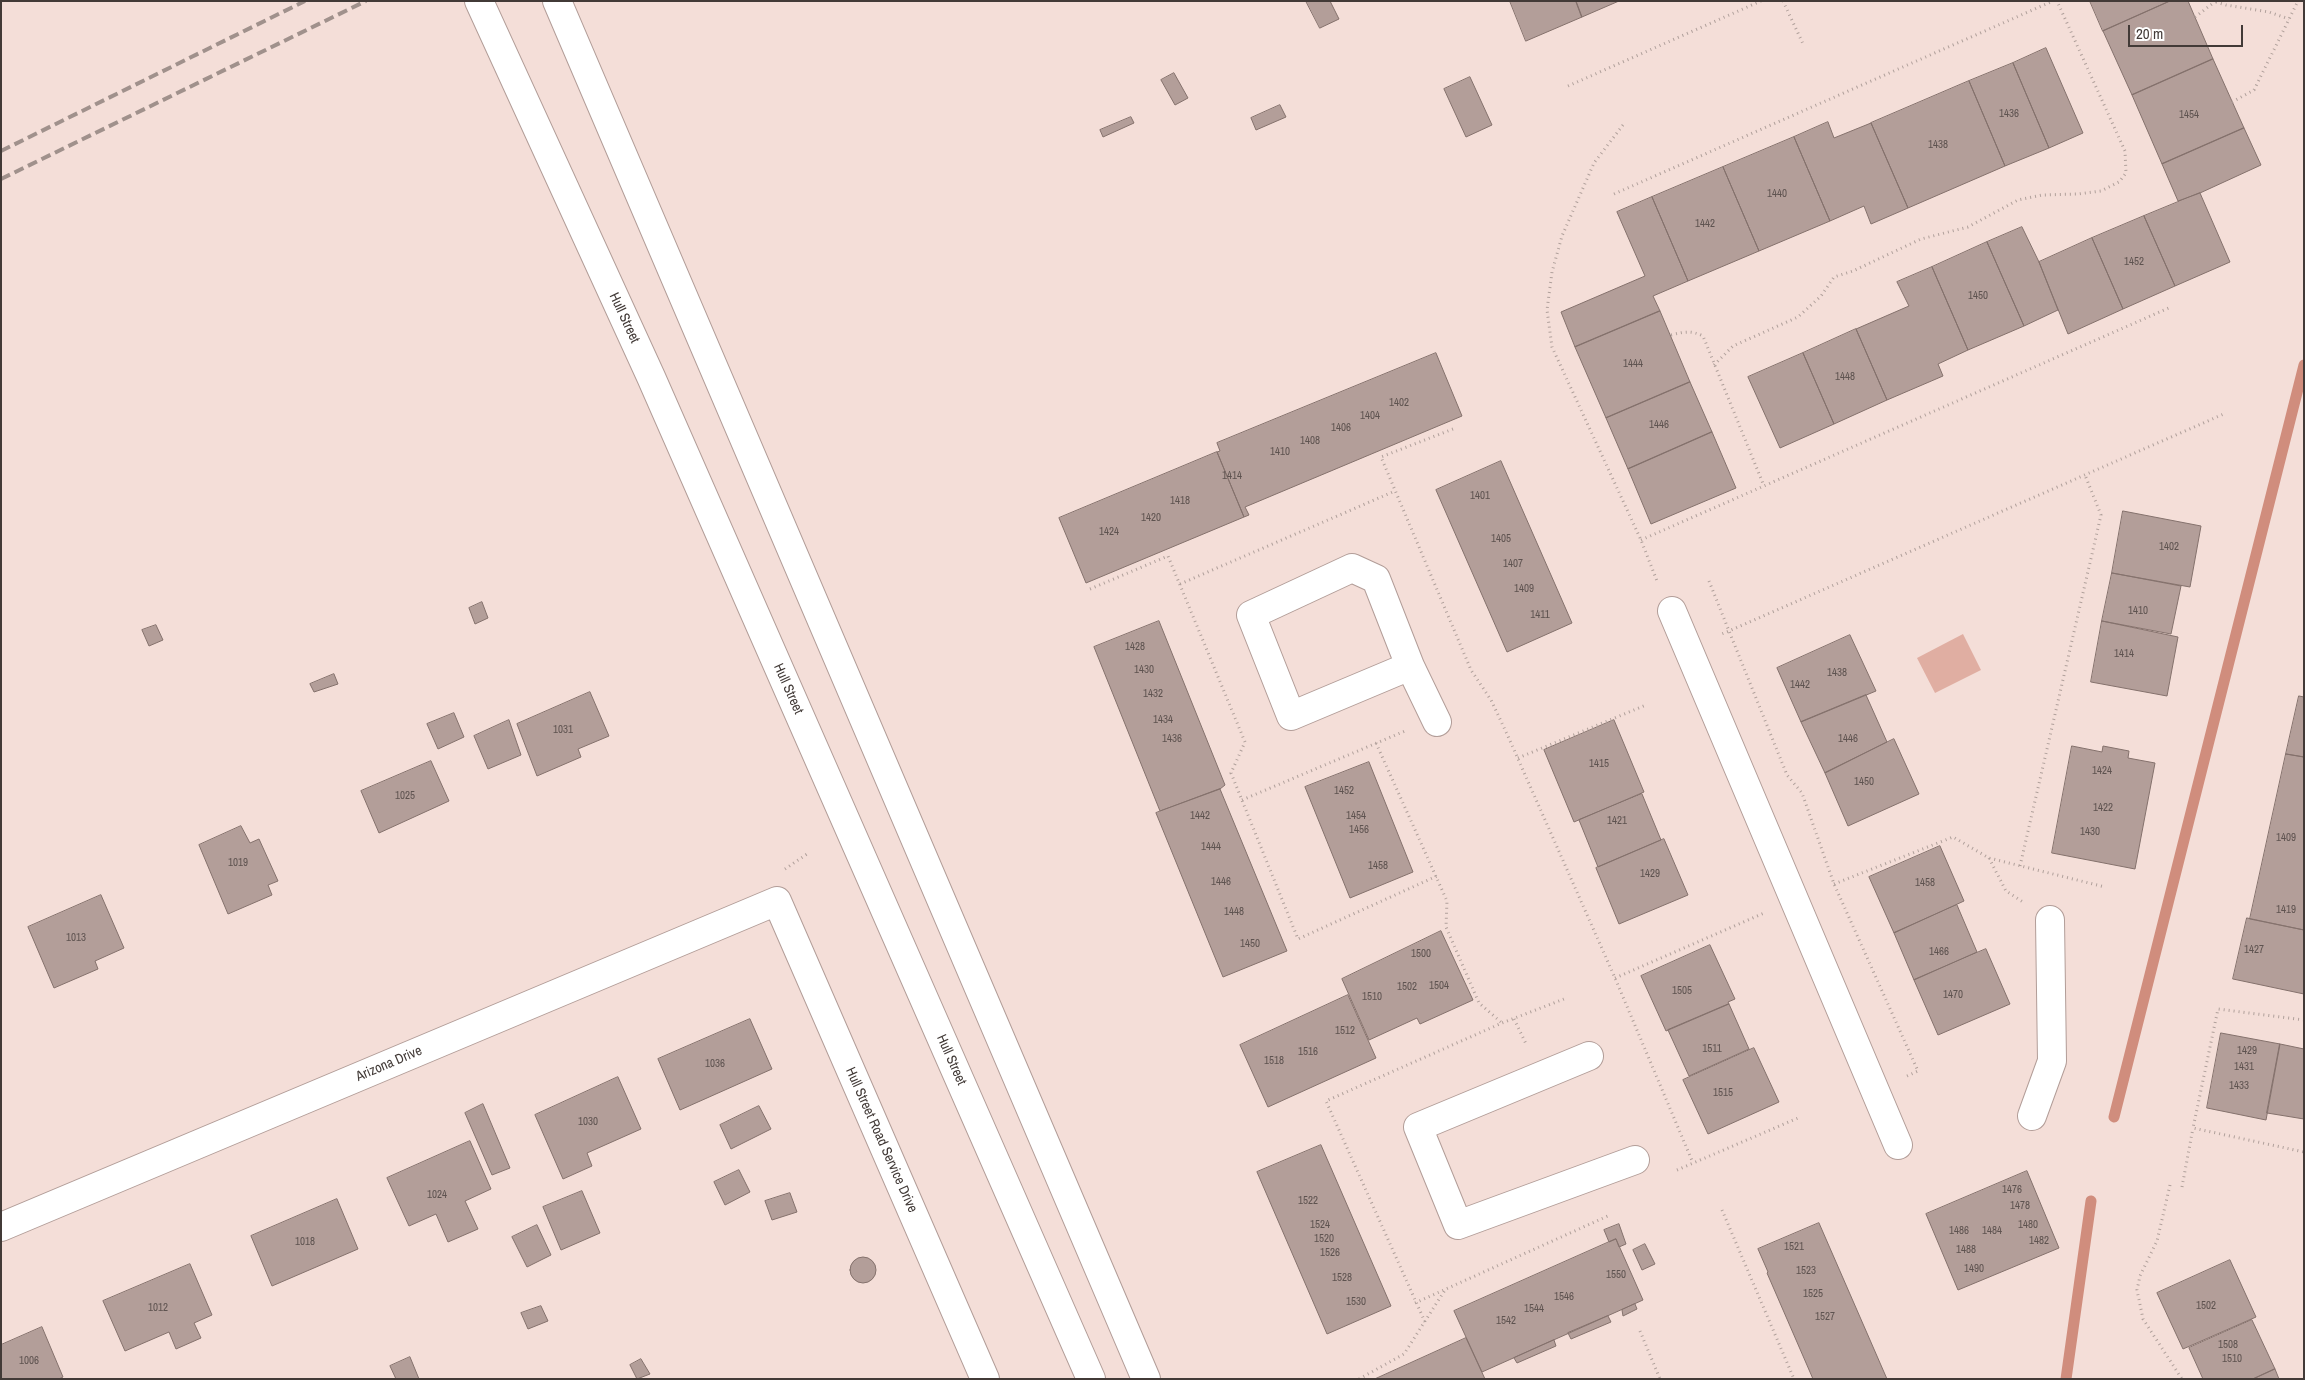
<!DOCTYPE html>
<html>
<head>
<meta charset="utf-8">
<style>
	body { margin:0 }
	#map { position:relative; width:2305px; height:1380px; overflow:hidden; background:#f4ded8; font-family:"Archivo Narrow",sans-serif }
	canvas { display:block }
	.frame { position:absolute; inset:0; border:2px solid #423a37; pointer-events:none }
	.scale { position:absolute; left:2128px; top:25px; width:115px; height:22px; box-sizing:border-box; border:2px solid #423a37; border-top:0; padding-left:6px; font-size:15px; line-height:18px; white-space:nowrap; color:#423a37; -webkit-text-stroke:4px #fff; paint-order:stroke }
</style>
</head>
<body>
<div id="map">
<canvas width="2305" height="1380"></canvas>
<div class="frame"></div>
<div class="scale">20 m</div>
</div>
<script>
const ctx = document.querySelector('canvas').getContext('2d');
ctx.lineJoin = 'round';
function paint(path, color) { ctx.fillStyle = color; ctx.fill(path, 'evenodd'); }
function trace(path, color, width, dash) { ctx.strokeStyle = color; ctx.lineWidth = width; ctx.lineCap = dash ? 'butt' : 'round'; ctx.setLineDash(dash || []); ctx.stroke(path); }
function drawText(font, color, halo, rows, align = 'center') {
  ctx.font = font + ' "Archivo Narrow",sans-serif'; ctx.lineWidth = 4.5; ctx.setLineDash([]); ctx.textBaseline = 'middle'; ctx.strokeStyle = halo; ctx.fillStyle = color; for (const [text, x, y, turn = 0] of rows) {
    ctx.save(); ctx.translate(x, y); ctx.rotate((+turn || 0) * Math.PI / 180); ctx.textAlign = isNaN(turn) ? turn : align; if (halo) ctx.strokeText(text, 0, 0); ctx.fillText(text, 0, 0); ctx.restore();
  }
}
const green = new Path2D(`
	M1963,634L1981,670L1935,693L1917,658Z`);
const stream = new Path2D(`
	M2114,1117L2304,365
	M2066,1379L2091,1201`);
const building = new Path2D(`
	M1306,1H1330L1339,19L1320,28Z
	M1510,1H1576L1582,17L1526,41Z
	M1576,1H1619L1582,17Z
	M2090,1H2170L2103,31Z
	M2170,1H2188L2213,59L2132,95L2103,31Z
	M2046,48L2083,133L2049,148L2013,63Z
	M2213,59L2244,128L2162,164L2132,95Z
	M2013,63L2049,148L2005,166L1969,81Z
	M1174,73L1188,98L1175,105L1161,80Z
	M1470,77L1492,125L1466,137L1444,89Z
	M1969,81L2005,166L1908,208L1871,123Z
	M1280,105L1286,117L1256,130L1251,118Z
	M1131,117L1134,123L1103,137L1100,130Z
	M1828,122L1834,138L1871,123L1908,208L1871,224L1864,206L1830,221L1794,137Z
	M2244,128L2261,165L2200,193L2178,201L2162,164Z
	M1794,137L1830,221L1759,251L1723,167Z
	M1723,167L1759,251L1688,281L1652,197Z
	M2200,193L2230,262L2175,286L2144,216Z
	M1652,197L1688,281L1653,296L1660,311L1575,347L1561,312L1645,276L1617,212Z
	M2144,216L2175,286L2123,309L2092,238Z
	M2022,227L2039,262L2058,310L2024,326L1987,242Z
	M2092,238L2123,309L2068,334L2039,262Z
	M1987,242L2024,326L1968,350L1932,267Z
	M1932,267L1968,350L1938,364L1943,376L1887,400L1856,329L1909,306L1897,282Z
	M1660,311L1690,382L1606,418L1575,347Z
	M1856,329L1887,400L1834,424L1803,353Z
	M1436,353L1462,416L1245,507L1249,515L1244,517L1217,452L1220,451L1217,443Z
	M1803,353L1834,424L1780,448L1748,377Z
	M1690,382L1712,432L1628,469L1606,418Z
	M1712,432L1736,488L1651,524L1628,469Z
	M1217,452L1244,517L1086,583L1059,518Z
	M1501,461L1572,623L1507,652L1436,490Z
	M2123,511L2201,526L2190,587L2112,573Z
	M2112,573L2181,586L2171,634L2102,621Z
	M482,602L488,618L475,624L469,608Z
	M1159,621L1225,785L1220,789L1160,811L1094,647Z
	M2102,621L2178,637L2167,696L2091,682Z
	M156,625L163,640L149,646L142,630Z
	M1850,635L1876,691L1801,722L1777,668Z
	M334,674L338,684L314,692L310,684Z
	M590,692L609,736L578,749L581,757L537,776L517,724Z
	M1866,695L1887,742L1825,773L1801,722Z
	M2299,696L2304,697V757L2286,754Z
	M454,713L464,737L438,749L427,724Z
	M509,720L521,755L488,769L474,736Z
	M1614,720L1644,792L1574,822L1544,750Z
	M1894,739L1919,794L1848,826L1825,773Z
	M2072,746L2102,752L2103,746L2129,751L2128,758L2155,763L2135,869L2052,853Z
	M2286,754L2304,757V930L2250,919Z
	M431,761L449,801L379,833L361,791Z
	M1369,762L1413,872L1350,898L1305,787Z
	M1220,789L1287,951L1223,977L1156,813Z
	M1642,794L1661,840L1598,867L1579,820Z
	M241,826L250,843L259,839L278,881L268,885L272,895L228,914L199,845Z
	M1664,839L1688,895L1619,924L1596,868Z
	M1940,846L1964,901L1894,933L1869,877Z
	M101,895L124,948L95,961L98,969L54,988L28,927Z
	M1957,905L1977,952L1914,980L1894,933Z
	M2247,918L2304,930V994L2233,979Z
	M1441,931L1473,1000L1420,1024L1417,1018L1369,1040L1342,979Z
	M1710,945L1735,999L1728,1002L1729,1004L1666,1031L1641,976Z
	M1986,949L2010,1004L1938,1035L1914,980Z
	M1348,995L1376,1058L1268,1107L1240,1045Z
	M1729,1004L1749,1049L1689,1076L1668,1030Z
	M750,1019L772,1069L680,1110L658,1059Z
	M2221,1033L2280,1044L2266,1120L2207,1108Z
	M2280,1044L2304,1049V1119L2267,1113Z
	M1754,1048L1779,1102L1708,1134L1683,1080Z
	M618,1077L641,1129L587,1153L592,1166L563,1179L535,1115Z
	M483,1104L510,1168L492,1175L465,1113Z
	M759,1106L771,1129L731,1149L720,1125Z
	M470,1141L491,1189L465,1201L478,1229L448,1242L436,1214L409,1226L387,1178Z
	M1321,1145L1391,1306L1327,1334L1257,1172Z
	M739,1170L750,1192L725,1205L714,1182Z
	M2027,1171L2059,1248L1958,1290L1926,1214Z
	M582,1191L600,1233L561,1250L543,1207Z
	M790,1193L797,1212L772,1220L765,1201Z
	M337,1199L358,1249L272,1286L251,1236Z
	M1819,1223L1887,1379H1813L1767,1273L1768,1272L1758,1249Z
	M1619,1224L1626,1244L1619,1247L1616,1239L1609,1242L1604,1230Z
	M537,1225L551,1255L527,1267L512,1237Z
	M1616,1239L1643,1300L1482,1372L1454,1311Z
	M1645,1244L1655,1264L1642,1270L1633,1250Z
	M850 1270a13 13 0 1 1 26 0a13 13 0 1 1-26 0Z
	M2230,1260L2256,1317L2183,1349L2157,1293Z
	M190,1264L212,1315L194,1323L201,1338L176,1349L169,1332L125,1351L103,1301Z
	M1635,1304L1637,1309L1623,1316L1622,1310Z
	M541,1306L548,1321L528,1329L521,1313Z
	M1608,1316L1611,1322L1571,1339L1568,1333Z
	M2252,1320L2275,1369L2253,1379H2203L2189,1348Z
	M42,1327L63,1377L59,1379H1V1345Z
	M1466,1338L1485,1379H1375Z
	M1554,1340L1556,1346L1517,1363L1514,1358Z
	M410,1357L419,1379H396L390,1366Z
	M641,1359L650,1374L637,1379L630,1365Z
	M2275,1369L2279,1379H2253Z`);
const path = new Path2D(`
	M1783,1L1804,46
	M2216,2L2226,5L2269,12L2289,19
	M2195,17L2216,1
	M1568,86L1761,1
	M2232,102L2254,90L2298,1
	M1623,125L1594,163L1562,236L1552,272L1547,310L1552,347L1641,540L1657,581
	M1614,194L2053,1
	M1671,335C1683,332 1691,330 1703,336L1764,486
	M1714,365L1733,346L1798,317L1821,296L1834,277L1853,271L1921,239L1968,227L2018,200L2042,195L2078,194L2101,191L2119,182L2126,173L2125,151L2057,1
	M1453,429L1381,457L1471,670L1491,700L1507,734L1615,978L1693,1163
	M1641,540L2171,307
	M1709,581L1729,631L1719,635
	M1180,584L1395,491
	M1090,589L1168,556L1245,742L1231,773L1298,939L1437,876
	M1376,743L1447,901L1446,927L1479,1003L1502,1023
	M1518,758L1646,705
	M1242,800L1405,731
	M1989,858L2006,891L2023,902
	M2020,866L2101,515L2085,475
	M785,869L807,854
	M1834,884L1953,837L1989,858L2105,887
	M1615,978L1764,913
	M1514,1019L1527,1046
	M2304,1020L2218,1009L2193,1128L2304,1152
	M1907,1076L1918,1071L1834,884L1802,793L1787,775L1729,631L2226,413
	M1677,1170L1798,1118
	M2170,1185L2157,1241L2140,1276L2137,1290L2143,1319L2182,1379
	M2182,1187L2193,1128
	M1722,1210L1794,1379
	M1415,1303L1610,1215
	M1425,1322L1326,1101L1502,1023L1564,999
	M1640,1331L1660,1379
	M1359,1379L1404,1354L1445,1290`);
const minor = new Path2D(`
	M1672,611L1898,1145
	M1410,666L1291,716L1251,615L1352,568L1376,579L1410,666L1437,722
	M1589,1056L1418,1127L1458,1225L1635,1160
	M2032,1116L2052,1061L2050,920
	M1,1227L777,901L985,1379`);
const major = new Path2D(`
	M479,1L651,377L1091,1379
	M557,1L1146,1379`);
const rail = new Path2D(`
	M1,151L305,1
	M1,179L366,1`);
const numberNames = [
	["1436",2009,114],
	["1454",2189,115],
	["1438",1938,145],
	["1440",1777,194],
	["1442",1705,224],
	["1452",2134,262],
	["1450",1978,296],
	["1444",1633,364],
	["1448",1845,377],
	["1402",1399,403],
	["1404",1370,416],
	["1446",1659,425],
	["1406",1341,428],
	["1408",1310,441],
	["1410",1280,452],
	["1414",1232,476],
	["1401",1480,496],
	["1418",1180,501],
	["1420",1151,518],
	["1424",1109,532],
	["1405",1501,539],
	["1402",2169,547],
	["1407",1513,564],
	["1409",1524,589],
	["1410",2138,611],
	["1411",1540,615],
	["1428",1135,647],
	["1414",2124,654],
	["1430",1144,670],
	["1438",1837,673],
	["1442",1800,685],
	["1432",1153,694],
	["1434",1163,720],
	["1031",563,730],
	["1436",1172,739],
	["1446",1848,739],
	["1415",1599,764],
	["1424",2102,771],
	["1450",1864,782],
	["1452",1344,791],
	["1025",405,796],
	["1422",2103,808],
	["1442",1200,816],
	["1454",1356,816],
	["1421",1617,821],
	["1456",1359,830],
	["1430",2090,832],
	["1409",2286,838],
	["1444",1211,847],
	["1019",238,863],
	["1458",1378,866],
	["1429",1650,874],
	["1446",1221,882],
	["1458",1925,883],
	["1419",2286,910],
	["1448",1234,912],
	["1013",76,938],
	["1450",1250,944],
	["1427",2254,950],
	["1466",1939,952],
	["1500",1421,954],
	["1504",1439,986],
	["1502",1407,987],
	["1505",1682,991],
	["1470",1953,995],
	["1510",1372,997],
	["1512",1345,1031],
	["1511",1712,1049],
	["1429",2247,1051],
	["1516",1308,1052],
	["1518",1274,1061],
	["1036",715,1064],
	["1431",2244,1067],
	["1433",2239,1086],
	["1515",1723,1093],
	["1030",588,1122],
	["1476",2012,1190],
	["1024",437,1195],
	["1522",1308,1201],
	["1478",2020,1206],
	["1524",1320,1225],
	["1480",2028,1225],
	["1486",1959,1231],
	["1484",1992,1231],
	["1520",1324,1239],
	["1482",2039,1241],
	["1018",305,1242],
	["1521",1794,1247],
	["1488",1966,1250],
	["1526",1330,1253],
	["1490",1974,1269],
	["1523",1806,1271],
	["1550",1616,1275],
	["1528",1342,1278],
	["1525",1813,1294],
	["1546",1564,1297],
	["1530",1356,1302],
	["1502",2206,1306],
	["1012",158,1308],
	["1544",1534,1309],
	["1527",1825,1317],
	["1542",1506,1321],
	["1508",2228,1345],
	["1510",2232,1359],
	["1006",29,1361]
];
const streetNames = [
	["Hull Street",624,318,65],
	["Hull Street",788,689,66],
	["Hull Street",951,1060,66],
	["Arizona Drive",389,1064,-23],
	["Hull Street Road Service Drive",881,1140,66]
];
paint(green, '#e0aea2');
trace(stream, '#d08d7d', 11);
paint(building, '#b39e99');
trace(building, '#84716c', 1);
trace(minor, '#b29d98', 30);
trace(major, '#b29d98', 30);
trace(path, '#b0a09b', 3, [1, 4]);
trace(minor, '#fff', 28);
trace(major, '#fff', 28);
trace(rail, '#a0918c', 4, [10, 5]);
drawText('11px', '#5e5350', null, numberNames);
drawText('14px', '#423a37', '#fff', streetNames);
</script>
</body>
</html>
